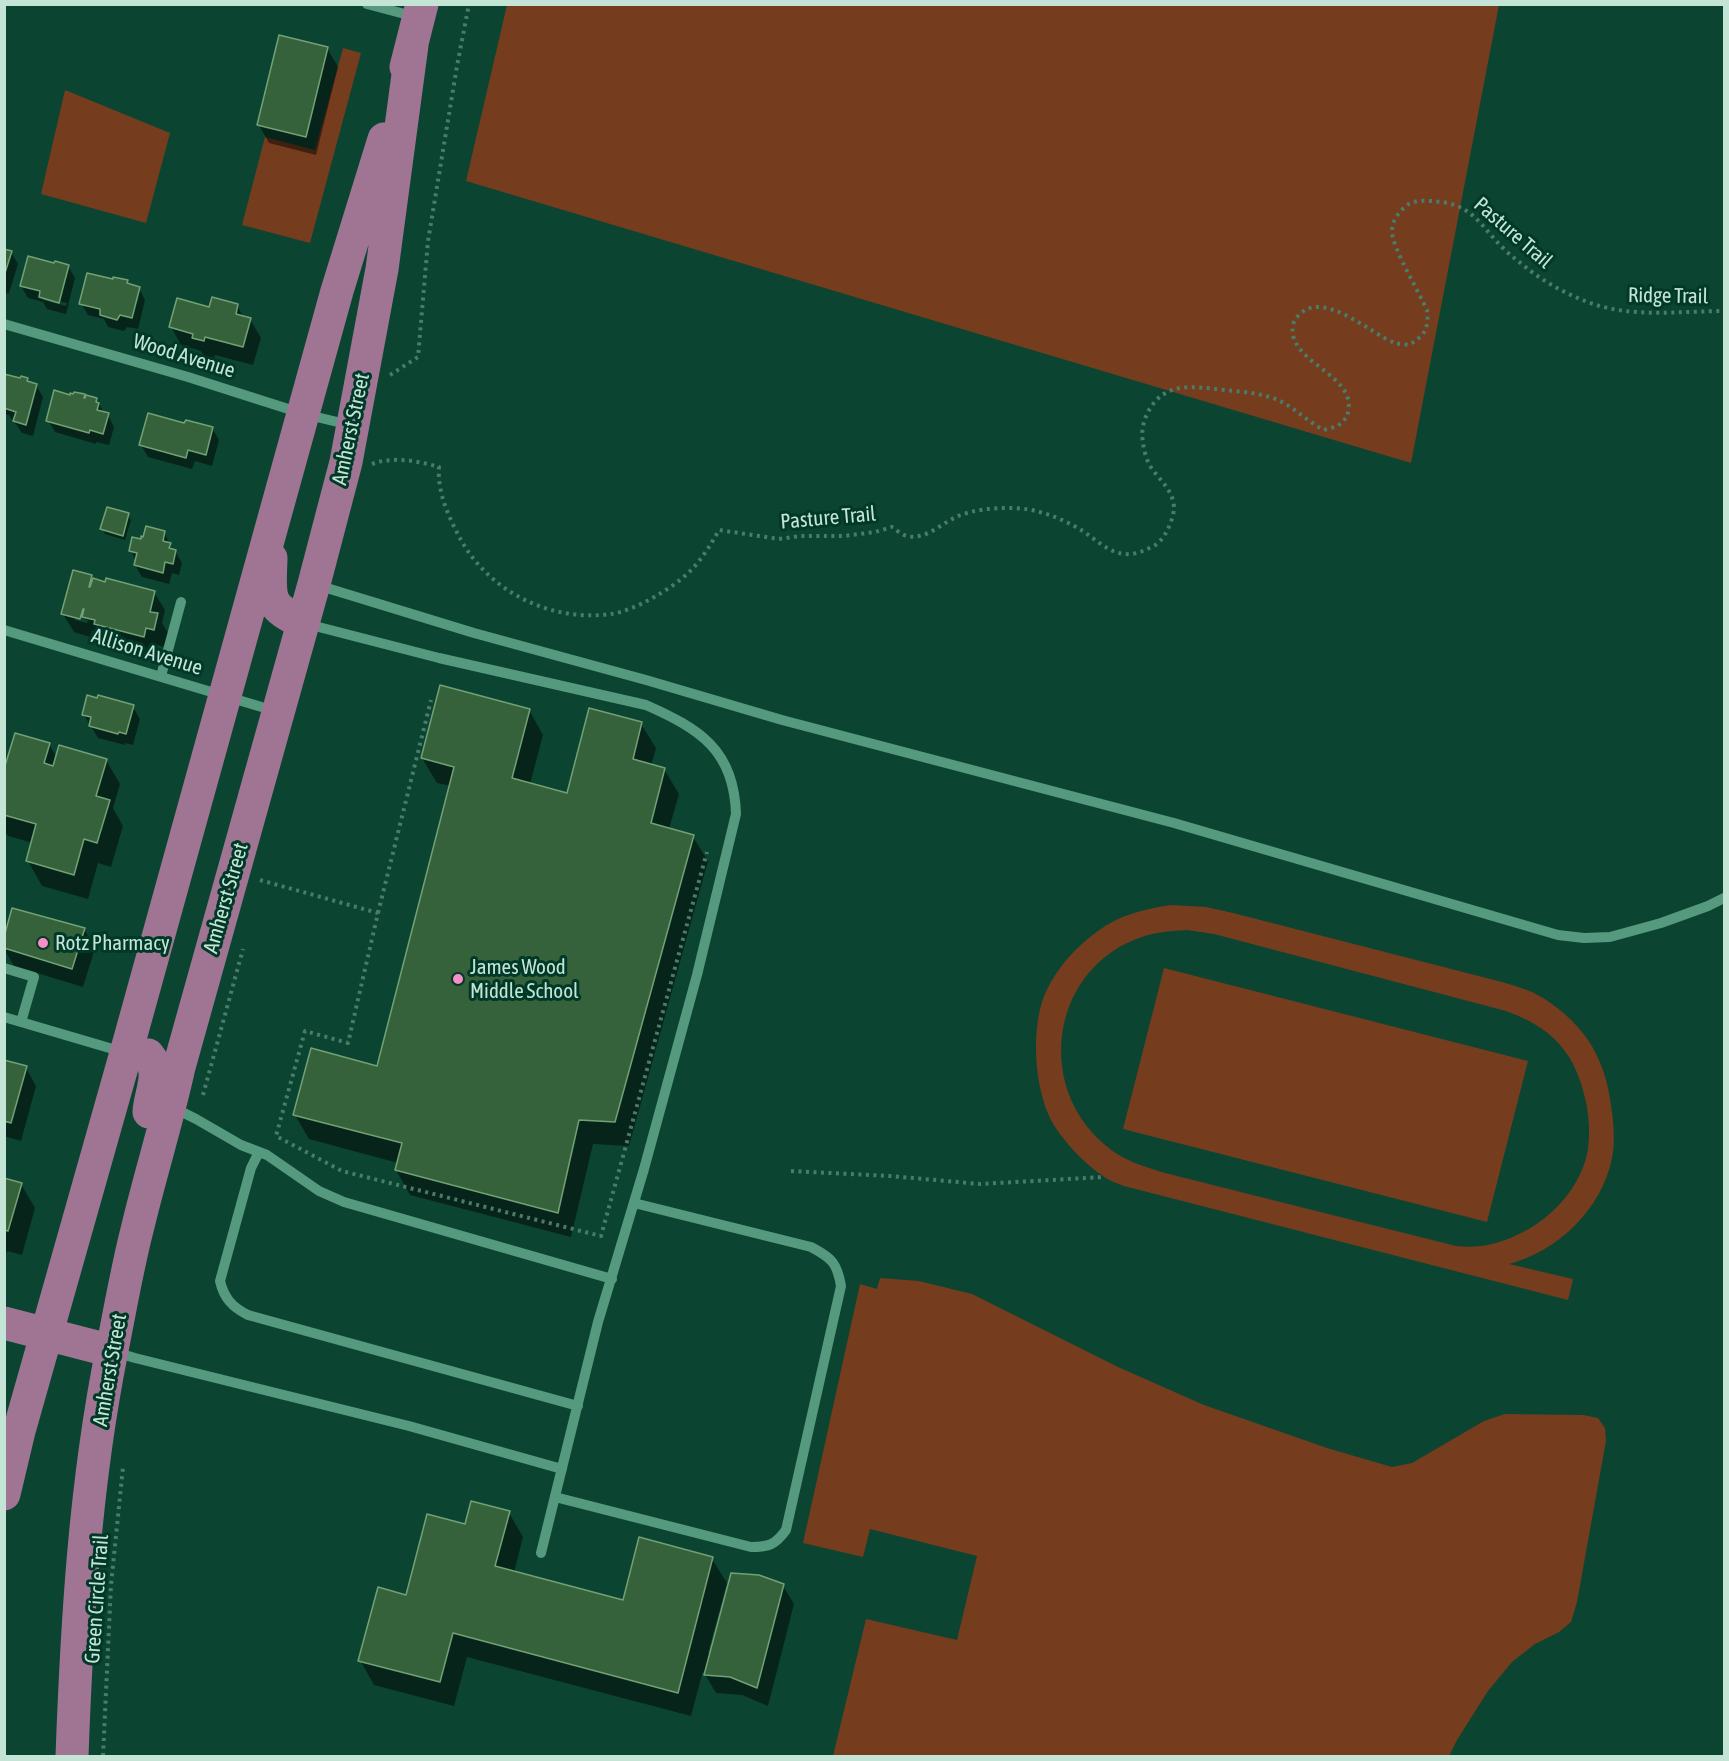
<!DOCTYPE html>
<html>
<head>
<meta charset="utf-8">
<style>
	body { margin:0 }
	#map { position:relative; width:1729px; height:1761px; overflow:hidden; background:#0c4432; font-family:"Asap Condensed",sans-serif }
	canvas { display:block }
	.frame { position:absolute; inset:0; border:6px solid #c4e5d6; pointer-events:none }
</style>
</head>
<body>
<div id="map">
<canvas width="1729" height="1761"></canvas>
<div class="frame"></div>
</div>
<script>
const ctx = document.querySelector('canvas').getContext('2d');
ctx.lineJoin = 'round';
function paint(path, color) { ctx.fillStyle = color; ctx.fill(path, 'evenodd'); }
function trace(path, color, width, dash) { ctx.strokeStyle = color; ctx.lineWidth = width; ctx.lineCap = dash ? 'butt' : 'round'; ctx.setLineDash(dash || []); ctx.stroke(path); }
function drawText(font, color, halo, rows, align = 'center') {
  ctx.font = font + ' "Asap Condensed",sans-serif'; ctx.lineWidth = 6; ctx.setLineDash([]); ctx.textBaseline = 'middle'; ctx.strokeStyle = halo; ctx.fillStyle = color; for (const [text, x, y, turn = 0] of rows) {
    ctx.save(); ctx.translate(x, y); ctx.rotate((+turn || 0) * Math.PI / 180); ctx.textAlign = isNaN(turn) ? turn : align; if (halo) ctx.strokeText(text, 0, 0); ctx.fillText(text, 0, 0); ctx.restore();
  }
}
const green = new Path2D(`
	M507,5H1499L1411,463L466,181Z
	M343,48L361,53L310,243L242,225L265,137L315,150Z
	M65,90L170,133L146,223L41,194Z
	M1171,905L1206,907L1233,913L1502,982C1512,985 1523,988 1532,992C1551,1001 1569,1016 1582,1032C1597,1050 1607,1076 1610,1099C1613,1118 1616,1139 1612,1158C1602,1209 1558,1251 1509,1264L1573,1279L1568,1300L1124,1186C1117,1183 1109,1181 1103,1176C1085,1164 1067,1145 1055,1127C1035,1095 1031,1038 1042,1002C1052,973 1074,948 1098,931C1119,915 1145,909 1171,905ZM1187,930L1214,934L1506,1011C1527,1019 1546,1028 1560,1045C1575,1061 1583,1086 1587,1107C1589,1121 1590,1135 1588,1149C1580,1197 1535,1235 1488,1245C1477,1247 1466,1247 1456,1246L1165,1173C1143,1166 1121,1160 1104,1144C1034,1084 1052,967 1142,937C1156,932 1171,931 1187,930Z
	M1164,968L1528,1061L1487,1222L1123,1129Z
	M880,1278L919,1281L972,1294L1118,1367L1204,1405L1327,1448L1392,1467L1412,1463L1484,1421L1505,1414L1583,1415L1598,1418L1605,1428L1606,1441L1577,1602L1571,1622L1559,1632L1535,1644L1512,1662L1488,1691L1457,1740L1449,1756H833L866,1619L957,1640L977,1556L870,1529L863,1557L803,1543L860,1284L877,1289Z`);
const shadow = new Path2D(`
	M327,48L338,67L316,155L269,143L259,125Z
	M4,250L11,252L18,264L9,293H7L6,295L4,294Z
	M55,265L68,266L75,278L66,314L47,309L43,302L28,298L21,286ZM43,297L67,303L66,306L43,300Z
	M127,282L129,285L139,288L145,300L138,329L127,327L124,331L108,327L104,319L88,315L81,303Z
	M237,305L244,318L250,319L261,338L253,365L215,355L214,359L204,356L201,351L181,345L171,327Z
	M4,376L21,380L27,379L29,383L36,385L43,397L33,436L22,433L14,421L12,420L9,415L4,414Z
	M84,396L86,400L96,399L103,411V413L108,415L114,427L109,445L96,442V444L55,432L48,420L71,397Z
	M185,425L212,428L219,440L212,466L195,461L192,469L148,457L141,445Z
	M128,515L131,520L125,540L105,534L102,529Z
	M164,532L173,551H175L182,563L179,575L172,573L169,584L142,577L135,565L136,561L131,551L142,541Z
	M91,576L93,580L154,592L165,610L162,623L168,633L164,647L157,645L154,655L106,642L103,637L94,635L92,630L90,637L74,632L63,614ZM75,616L88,620L87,623L75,620Z
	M133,707L140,719L133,745L125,743V745L98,738L84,715Z
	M529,710L543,735L530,784L568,794L641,724L656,748L651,766L664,769L679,794L669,829L693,837L708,861L629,1146L593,1144L571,1237L410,1195L396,1170L398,1163L309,1139L295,1115L378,1067L451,786L437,783L422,758Z
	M49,744L57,758L106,760L120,784L113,808L123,826L111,867L98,863L88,899L42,886L28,861L33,843L8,836L4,830V775Z
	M84,929L95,948L83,987L14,966L4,949V942Z
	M4,1061L26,1068L36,1086L21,1141L4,1136Z
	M4,1179L21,1184L35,1208L22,1255L7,1251L4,1260Z
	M509,1513L523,1537L514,1573L624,1602L712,1559L727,1583L708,1653L711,1654L783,1586L794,1604L768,1706L742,1695L716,1693L703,1671L691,1716L467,1657L454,1706L374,1685L360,1660L407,1596L466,1526Z`);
const building = new Path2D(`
	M279,35L328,47L306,137L257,125Z
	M4,249L12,251L4,276Z
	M28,256L54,263L55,261L69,265L59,303L39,297L40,291L20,286Z
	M87,273L113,279V277L128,280L127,283L140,287L132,318L120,315L117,320L100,315V309L79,304Z
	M212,297L238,304L236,314L251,318L243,347L205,337L204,341L192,338L193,334L169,327L177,298L209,307Z
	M4,374L20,378L21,376L28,378L27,381L37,384L26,425L13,421L16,412L4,408Z
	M54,390L70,395V393L73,394L74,392L85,394L84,398H85L86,395L97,398L96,402L99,403L97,410L109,413L103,434L90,430L89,433L46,421Z
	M148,413L184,423L186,420L213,427L206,455L188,450L186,458L139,445Z
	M107,507L129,513L123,536L100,529Z
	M146,526L165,531L163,541L171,543L169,548L176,550L173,564L165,562L163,573L134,565L137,553L129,551L132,537L141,539V536L143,537Z
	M73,570L92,575L89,587H90L93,578L105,582L106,578L155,591L150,612L158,613L154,630L146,628L144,637L94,624L95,620L82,617L84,609H83L80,619L61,614Z
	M440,685L530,709L512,778L567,793L589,708L642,722L633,759L665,768L651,823L694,835L615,1122L579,1120L558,1213L395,1170L402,1143L293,1115L311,1048L377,1066L454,767L421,758Z
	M87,695L97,698L98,695L134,705L126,734L119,732L118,734L89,726L91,717L82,715Z
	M15,733L50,743L44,763L53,766L59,745L107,759L96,796L110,800L97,843L84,839L74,875L26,861L36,824L4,815V769Z
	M12,908L85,928L72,969L4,948V937Z
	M4,1060L27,1066L11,1123L4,1121Z
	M4,1178L22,1183L8,1231L4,1230Z
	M471,1501L510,1511L495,1566L623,1600L639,1537L713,1557L678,1693L453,1633L440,1682L358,1661L378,1587L406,1595L427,1514L465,1524Z
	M731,1573L759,1575L784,1584L757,1688L730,1677L704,1675Z`);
const path = new Path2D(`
	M390,375L418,357L428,241L457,66L469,4
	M372,464C393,456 418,461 439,467C437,492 449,518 461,540C491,593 551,622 611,614C634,611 671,589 687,574C701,561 710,546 719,530L779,539L800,536H844L875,532L892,527C896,530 902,535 907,536C926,541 945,520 961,515C977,509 994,508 1011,508C1034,508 1056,516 1076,527C1099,539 1114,564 1145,550C1150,548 1157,545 1160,541C1167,534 1174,517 1174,507C1173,491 1161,481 1152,469C1147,462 1144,451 1143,443C1141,432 1143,422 1148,412C1165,380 1194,387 1225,390C1243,392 1261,393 1278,400C1295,408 1308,422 1324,430L1338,426L1347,417C1348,412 1350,405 1348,399C1340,370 1287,358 1293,325C1294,320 1297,317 1300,314C1324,290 1371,334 1395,343C1399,344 1404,344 1409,345C1425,335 1429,329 1427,310C1420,294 1391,245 1392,231C1392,220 1399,212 1407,205C1413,201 1422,200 1429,201C1473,202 1478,224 1505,250C1511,256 1517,260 1523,265C1541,280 1562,292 1585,301C1630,319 1678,311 1724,311
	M260,880L378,913L348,1043L305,1031L276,1136L342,1171L601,1236L707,852
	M378,913L431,700
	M203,1095L243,949
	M791,1171L890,1176L980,1184L1104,1177
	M103,1756L111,1585L123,1467`);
const minor = new Path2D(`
	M367,4L416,17
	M4,324L188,377L304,414L350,425
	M317,585L474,633L646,680L782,720L1174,823L1558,935L1584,938L1610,937L1661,923L1708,906L1724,898
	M307,624L439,658L646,705C700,729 734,750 736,814L697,975L644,1169L598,1322L541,1553
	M4,630L275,711
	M161,676L181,602
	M4,968L34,977L21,1022
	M4,1017L123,1052
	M174,1108L196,1119L241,1145L267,1155L319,1191L344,1202L612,1279
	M259,1152L251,1168L220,1281C224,1298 232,1307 248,1315L578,1406
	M115,1352L135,1358L409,1426L562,1469
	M555,1497L751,1547C769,1547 775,1545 786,1530L841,1286C837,1263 832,1258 811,1247L634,1203`);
const major = new Path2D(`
	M406,67L422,4
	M271,558C270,597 265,606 304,623
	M126,1053L148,1055C163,1072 150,1093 149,1112
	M4,1323L112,1351
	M4,1494L19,1431L126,1053L337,291L384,139
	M72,1756C77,1620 85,1484 112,1350C120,1310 127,1269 137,1230C150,1175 167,1122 179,1067L314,584L346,462L382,269L412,45`);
const markers = [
	[43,943,6,"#f98fca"],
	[458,979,6,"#f98fca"]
];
const streetNames = [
	["Pasture Trail",1513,233,41],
	["Ridge Trail",1668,296,1],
	["Wood Avenue",184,356,17],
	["Amherst Street",351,429,-78],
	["Pasture Trail",828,518,-5],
	["Allison Avenue",147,652,17],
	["Amherst Street",226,898,-74],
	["Amherst Street",110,1370,-80],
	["Green Circle Trail",97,1599,-86]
];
const poiNames = [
	["Rotz Pharmacy",55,943],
	["James Wood",470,967],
	["Middle School",470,991]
];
paint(green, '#753c1e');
paint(shadow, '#0007');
paint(building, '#35623a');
trace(building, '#72a176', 1.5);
trace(path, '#4b7b6a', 4, [3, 4.5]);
trace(minor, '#55997e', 10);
trace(major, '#a07593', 33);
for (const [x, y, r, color] of markers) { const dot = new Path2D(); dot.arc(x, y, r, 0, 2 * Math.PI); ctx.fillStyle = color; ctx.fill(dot); trace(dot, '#003928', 2); }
drawText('21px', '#c4e5d6', '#003928', streetNames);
drawText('21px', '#c4e5d6', '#003928', poiNames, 'left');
</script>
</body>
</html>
